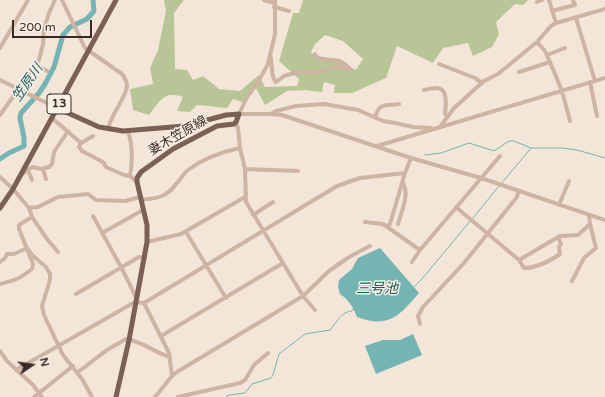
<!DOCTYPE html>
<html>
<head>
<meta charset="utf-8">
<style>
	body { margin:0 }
	#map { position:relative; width:605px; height:397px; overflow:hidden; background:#f4e5d9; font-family:"Varela Round",sans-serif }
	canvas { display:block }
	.north { position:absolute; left:12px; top:345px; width:40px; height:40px; -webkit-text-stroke:3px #fbf0e5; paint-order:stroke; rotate:77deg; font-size:11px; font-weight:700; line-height:16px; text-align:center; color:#382a26 }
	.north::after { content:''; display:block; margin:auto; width:14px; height:18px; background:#382a26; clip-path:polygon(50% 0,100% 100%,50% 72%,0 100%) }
	.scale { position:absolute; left:12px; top:20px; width:80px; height:18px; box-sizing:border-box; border:2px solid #382a26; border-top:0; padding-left:5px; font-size:12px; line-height:14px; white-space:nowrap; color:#382a26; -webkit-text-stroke:3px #fbf0e5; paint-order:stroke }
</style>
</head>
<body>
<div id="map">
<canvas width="605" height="397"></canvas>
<div class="north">N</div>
<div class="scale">200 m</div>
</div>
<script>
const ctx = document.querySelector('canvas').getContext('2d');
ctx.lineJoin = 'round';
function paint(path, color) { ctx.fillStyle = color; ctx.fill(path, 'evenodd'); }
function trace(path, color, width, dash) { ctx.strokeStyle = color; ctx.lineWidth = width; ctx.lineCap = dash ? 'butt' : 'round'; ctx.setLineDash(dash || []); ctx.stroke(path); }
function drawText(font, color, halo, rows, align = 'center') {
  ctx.font = font + ' "Varela Round","Noto Sans JP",sans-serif'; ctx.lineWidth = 3; ctx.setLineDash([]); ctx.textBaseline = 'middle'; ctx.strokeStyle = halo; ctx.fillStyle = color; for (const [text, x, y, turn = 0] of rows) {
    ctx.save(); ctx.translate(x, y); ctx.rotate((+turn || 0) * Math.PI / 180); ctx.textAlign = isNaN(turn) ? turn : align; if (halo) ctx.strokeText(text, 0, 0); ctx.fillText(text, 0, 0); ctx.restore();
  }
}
const green = new Path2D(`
	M164,0H184L174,13L175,69L187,70L193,80L203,76L219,89L240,91L259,75L265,87L297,86L299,79L279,61L293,13H299L303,0H528L523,5L515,4L496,22L499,34L492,47L473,56L468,43L443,48L433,63L397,46L386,78L352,93H334L335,85L324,82L322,92L304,90L287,91L265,105L256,88L242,102L233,99L227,108L197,105L190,112L177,111L183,97C163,91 161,100 149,115L133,110L130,89L153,84L150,68L158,50L166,11ZM325,35L343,41L363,59L356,70L339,62L318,60L311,52L315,44Z`);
const water = new Path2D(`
	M380,248L419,293C400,315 389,329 357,317C353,307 349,300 340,294L338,287L339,280L352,269L358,258Z
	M413,334L422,355L376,374L365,346L383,340H400Z`);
const stream = new Path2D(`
	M425,155L441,153L469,143L494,151L509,141H514L531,148H562L577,150L605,158
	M501,184L531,148
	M473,218L499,186
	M414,287L422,279L471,220
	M226,397L229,395L245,393L252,384L271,378L273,375L279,354L305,334L330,330C336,323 342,311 352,311L354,308`);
const river = new Path2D(`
	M0,159L9,153L24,146V138L20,118L21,113L39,93L45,84L54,67L63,35L70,27L87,19L94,11L93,0`);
const minor = new Path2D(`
	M62,0L85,48L122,74C125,78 127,82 127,86C127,96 110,116 108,129
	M264,0L274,3
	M275,0V34L268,64L258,82L247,97L239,114H272L282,115L411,158L481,178L605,220
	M549,0L556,23
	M537,2L542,0
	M274,7L289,11
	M552,11L575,5L573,0
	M576,18L595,81
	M537,42L545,51L550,62L562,91L570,121
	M0,48L28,0
	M270,54C273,63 270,76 276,82L284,76L298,72H319L335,67H342L348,70L350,69C337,54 328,64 315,56V54
	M547,55L565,48
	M439,64L475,78L482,83
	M36,65L47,71
	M519,72L550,62
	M0,80L57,108
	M590,82L597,116
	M424,90C428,89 433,88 437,88C448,88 446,106 445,114L448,116
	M273,113L276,111L296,106L324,104L358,110L383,121L395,123L413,127L431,128
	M0,115L39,60L43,44L44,29L49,13L55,0
	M375,117C380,102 385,106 399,104
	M52,118L81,143L93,136
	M236,123L238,128L240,148L245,169L246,202L303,296L315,310
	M440,127L454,108L484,81L498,74L537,42L551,26L556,23L605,9
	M128,131C133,147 133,160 130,176L137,182
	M81,143L79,147L82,151L101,161L104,163L106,167L124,175L130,176
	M377,146L605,78
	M43,169L46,179
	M245,169L298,171
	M28,170L32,180
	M21,175L32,167L42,169L49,167L52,164L54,152L68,131
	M0,177L13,189L29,208L32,217L47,239L58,252
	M141,200C157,198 166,198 176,184C181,179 183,174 188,170C204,158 221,152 240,148
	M559,205L569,181
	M29,208L38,207L58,197L88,194L96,200L125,201L140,197
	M457,208L519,260L524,268C536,268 550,261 560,254L559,247L561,244L558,237
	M253,215L273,202
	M93,216L121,267L136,297
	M365,222L383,224L420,250
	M398,224C401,213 410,194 403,183
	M387,227L390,224L405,173
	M186,232L226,298
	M102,233L143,210
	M147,242L181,234L245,197
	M27,248L32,255L46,267L50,274V280L42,306L44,315L63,355L82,379L92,397
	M519,260L560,236L578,235L590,224
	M0,262L5,258L7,254H14L27,248
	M412,262L420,250L500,156
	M572,281L584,258L596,248L590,224L589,215
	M0,284C16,280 19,279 32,269L33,264L19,229V225L32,217
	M76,294L139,257L145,258
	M144,303L169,353L172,376
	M420,324L418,316L423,307L464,263L517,197L518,192
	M161,336L283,263
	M0,351L7,361L33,385L42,397
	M16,370L135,302L144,303L337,186L360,178L405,173L411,158
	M78,372L107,350L126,339C142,341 155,353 170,357
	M34,397L73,366
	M155,397L172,376L177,372L303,296L329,271L349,257L370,246
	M178,397L240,383L245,380L254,365L268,353`);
const major = new Path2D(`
	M57,108L99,127L123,131L185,126L226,115L239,114L236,122L234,124L217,126L173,149L141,172L137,178V182L147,225V242L129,340L116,397
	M0,208L13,189L116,0`);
const shields = [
	[59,104,24]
];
const shieldNames = [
	["13",59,104]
];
const streetNames = [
	["妻木笠原線",178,136,-30]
];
const waterNames = [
	["笠原川",28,83,-55],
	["三号池",377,289]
];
paint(green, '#b8c597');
paint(water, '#74b4b3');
trace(stream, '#74b4b3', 1);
trace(river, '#74b4b3', 5);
trace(minor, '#cdb4a3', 4);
trace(major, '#7b6055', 5);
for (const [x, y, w] of shields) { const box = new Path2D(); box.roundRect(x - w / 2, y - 10, w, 20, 3); ctx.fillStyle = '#fbf0e5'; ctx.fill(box); trace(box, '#382a26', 1); }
drawText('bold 12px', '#382a26', null, shieldNames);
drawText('13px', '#382a26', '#fbf0e5', streetNames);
drawText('italic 14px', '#175d5e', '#fbf0e5', waterNames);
</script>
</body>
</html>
